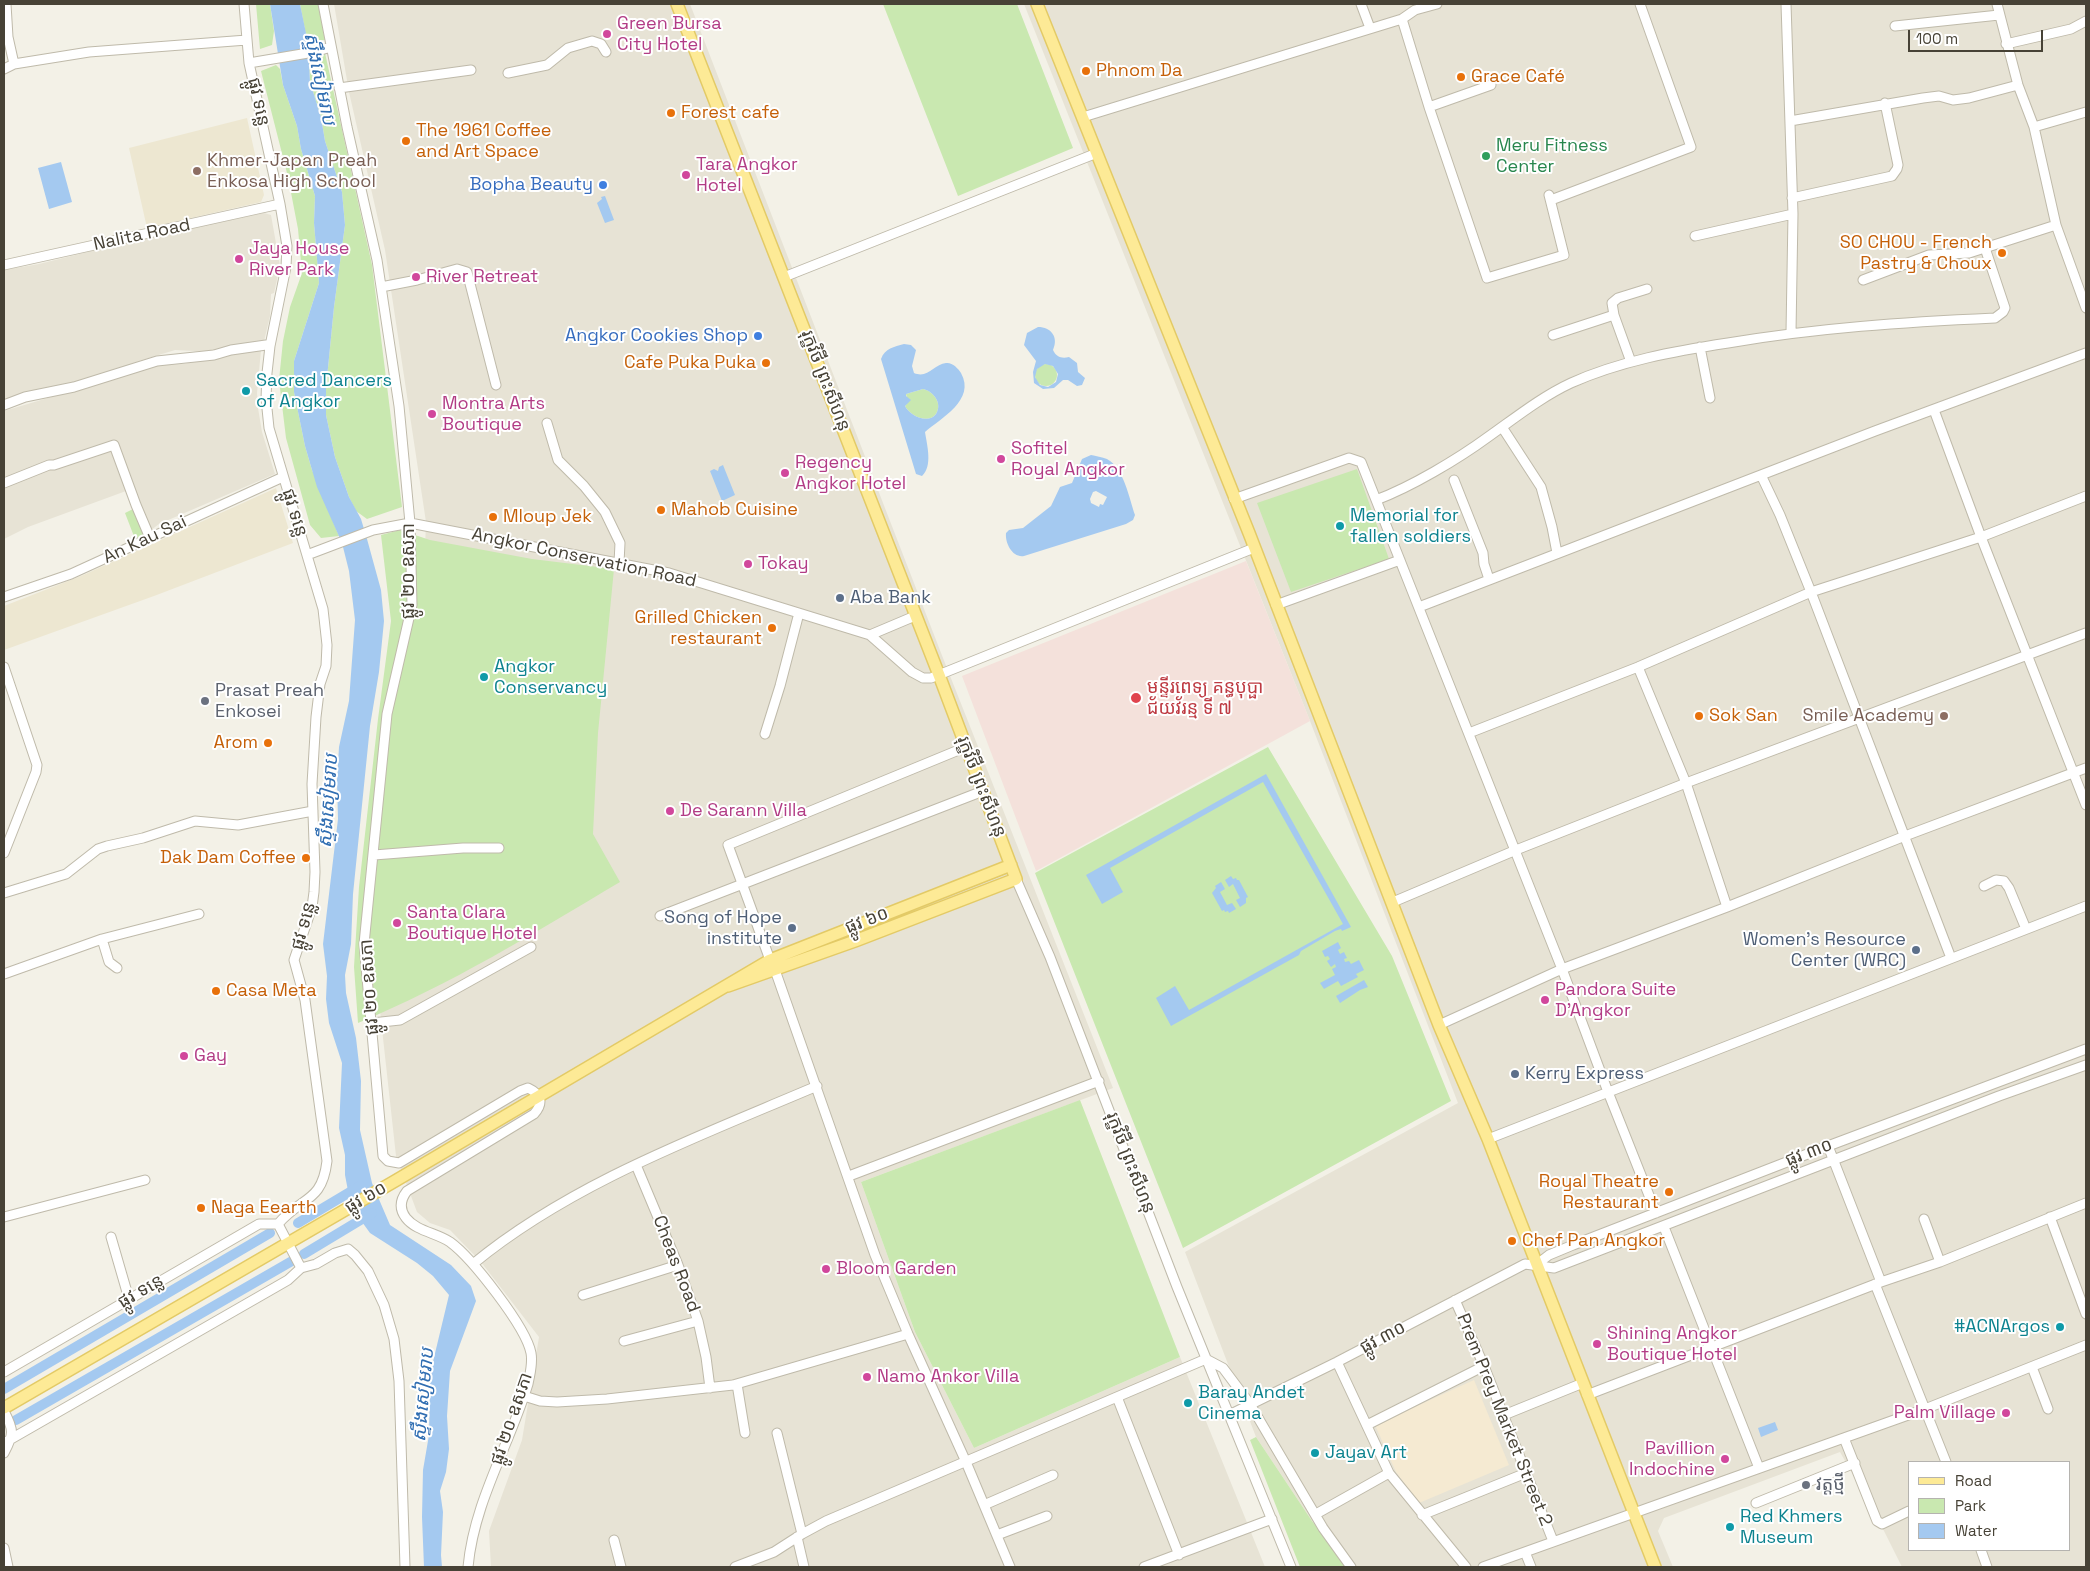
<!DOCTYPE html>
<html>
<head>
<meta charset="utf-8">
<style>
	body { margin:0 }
	#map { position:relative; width:2090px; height:1571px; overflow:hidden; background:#f3f1e7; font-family:"Space Grotesk",sans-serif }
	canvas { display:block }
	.frame { position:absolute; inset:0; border:5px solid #474236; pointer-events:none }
	.legend { position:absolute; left:1908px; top:1461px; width:162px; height:90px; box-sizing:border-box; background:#fff; border:1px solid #b5b3af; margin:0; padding:6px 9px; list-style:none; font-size:15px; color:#474236 }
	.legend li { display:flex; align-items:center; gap:10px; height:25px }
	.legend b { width:25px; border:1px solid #b5b3af }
	.scale { position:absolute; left:1908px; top:30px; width:135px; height:22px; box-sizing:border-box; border:2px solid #474236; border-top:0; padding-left:6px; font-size:15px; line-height:18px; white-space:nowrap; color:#474236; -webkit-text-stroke:4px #fff; paint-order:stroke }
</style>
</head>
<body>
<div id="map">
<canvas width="2090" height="1571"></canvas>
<div class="frame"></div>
<ul class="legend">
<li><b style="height:6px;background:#fdea96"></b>Road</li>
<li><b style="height:14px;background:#c9e8b0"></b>Park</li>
<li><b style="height:14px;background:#a4c9f0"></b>Water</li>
</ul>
<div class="scale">100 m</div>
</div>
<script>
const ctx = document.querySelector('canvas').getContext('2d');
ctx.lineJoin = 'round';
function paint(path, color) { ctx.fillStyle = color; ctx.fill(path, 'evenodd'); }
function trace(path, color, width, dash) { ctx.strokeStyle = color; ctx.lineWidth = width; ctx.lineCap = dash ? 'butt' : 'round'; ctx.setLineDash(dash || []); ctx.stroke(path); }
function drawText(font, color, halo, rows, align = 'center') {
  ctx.font = font + ' "Space Grotesk","Noto Sans Khmer",sans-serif'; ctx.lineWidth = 4; ctx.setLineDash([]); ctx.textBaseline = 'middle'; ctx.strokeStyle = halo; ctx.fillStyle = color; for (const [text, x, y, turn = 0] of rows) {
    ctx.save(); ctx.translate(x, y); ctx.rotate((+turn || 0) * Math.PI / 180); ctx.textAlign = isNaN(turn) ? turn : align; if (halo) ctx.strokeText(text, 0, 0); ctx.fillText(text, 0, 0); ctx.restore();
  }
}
const residential = new Path2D(`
	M334,4H690L943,658L1113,1088L861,1182L915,1332L974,1448L1180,1357L1265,1567H491L489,1531L522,1440L539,1337L481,1262L450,1230L430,1223L417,1212L396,1156L373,947L423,604L426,522L385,250L349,92Z
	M1024,4H2086V1567H1902L1878,1519L1840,1452L1664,1518L1658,1531L1673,1567H1348L1312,1521L1256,1437L1185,1252L1458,1103L1310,721ZM1909,1462H2069V1550H1909Z
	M264,213L271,215L280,266L274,293L271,294L270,316L264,341L214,352L175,350L139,361L100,377L4,402V270L39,264L144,238Z
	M261,350L257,393L258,408L262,432L275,474L159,524L151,530L126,491L28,527L4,539V411L159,365L184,364L230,353Z`);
const commercial = new Path2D(`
	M1474,1380L1509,1465L1419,1503L1396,1472L1375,1425Z`);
const education = new Path2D(`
	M247,118L264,195L261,202L147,228L129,148Z
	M276,488L293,543L154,596L4,650V606L81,576Z`);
const medical = new Path2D(`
	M1246,561L1310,721L1036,871L962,676Z`);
const green = new Path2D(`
	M256,4H270L274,31L272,45L260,49Z
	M300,4H318L325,40L311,41L306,35Z
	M883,4H1017L1073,148L958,196Z
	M325,53L372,265L402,507L367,519L356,511L349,497L335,457L326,415V388L334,307L345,225L342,192L325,141L321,117L310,82L309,58L311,54Z
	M276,65L280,69L283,85L297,126L301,149L315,196L314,223L319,283L294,361V392L305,446L312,470L339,536L321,538L310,525L286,438L279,380L283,341L290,307L302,273L298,229L288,177L261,71Z
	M1035 375a11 11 0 1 1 22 0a11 11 0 1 1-22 0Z
	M923,389C933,391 943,403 936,414C928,425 909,415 905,406L908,402L906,394Z
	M1357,469L1389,559L1291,592L1257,503Z
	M133,509L144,534L135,539L125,513Z
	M400,530L430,540L532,559L614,569L598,733L593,834L620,882C534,933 450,985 358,1023L354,967L359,887L378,719L391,621L381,535Z
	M1268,747L1392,956L1451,1101L1183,1248L1035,873Z
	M1080,1100L1180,1357L974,1448L915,1332L861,1182Z
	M1256,1437L1312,1521L1348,1567H1300L1250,1440Z`);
const water = new Path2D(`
	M270,4H300L308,43L310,82L321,117L325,141L342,192L345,225L334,307L326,388V415L335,457L349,497L361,519L367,539L381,590L384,621L379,672L370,726L353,894L351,944L345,975L346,993L356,1038L361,1081L360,1130L372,1183L390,1225L451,1265L471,1286L476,1301L450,1371L447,1416L449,1449L446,1472L440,1491L443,1512L441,1555L442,1567H424L422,1517L423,1470L429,1435L430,1387L431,1370L449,1295L433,1276L417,1263L370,1233L357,1215L349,1196L345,1175V1155L339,1128L342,1063L329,1023L326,999L327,976L323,944L338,819L337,781L339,747L349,701L355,620L349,571L342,543L317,487L312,470L305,446L294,392V361L319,283L314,223L315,196L301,149L297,126L283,85Z
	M61,162L72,202L49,209L38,168Z
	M605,196L614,220L605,223L597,203L602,199L601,197Z
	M1038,327C1051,327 1059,337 1053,350C1056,357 1062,359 1069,357L1077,363L1078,372L1085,378L1082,385L1077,386L1068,380H1063L1054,388L1043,389L1034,383L1033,372L1036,361L1024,345L1027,333ZM1045,364L1053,366L1058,374L1056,382L1048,387L1040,385L1035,377L1037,369Z
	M904,344L911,345L916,350L912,366L914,373C928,379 934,364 946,363C952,362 958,368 961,373C976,400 941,418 925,432C927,445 933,466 922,476L916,474L881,359C885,348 894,347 904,344ZM923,389C933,391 943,403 936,414C928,425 909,415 905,406L911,400L906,396V394Z
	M1091,455C1096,456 1102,457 1107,459C1124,468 1129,498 1135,515L1133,520L1126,524L1024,556C1013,558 1005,544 1006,533L1009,530L1023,528L1051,506L1060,487L1072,483L1082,459ZM1096,491L1107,497L1103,505L1100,504L1099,507L1091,503L1090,499L1093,492Z
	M723,465L735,495L722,501L710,471L714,469L718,471L719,467Z
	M1266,774L1351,927L1342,931L1341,929L1335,931L1301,951L1299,955L1171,1026L1156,998L1175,986L1189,1010L1343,924L1263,782L1110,868L1123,892L1102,904L1086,875Z
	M1231,876L1233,879L1236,878L1237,880H1239L1248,897L1246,898V903L1240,907L1236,900L1240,898L1233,884L1229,887L1225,880Z
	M1221,882L1225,889L1220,892L1227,905L1232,903L1236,909L1229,913L1228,911L1225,912L1224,910L1222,911L1212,893L1216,888L1215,886Z
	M1338,942L1341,948L1338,950L1340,954L1344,952L1347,958L1344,959L1345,962L1349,961L1351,964L1359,960L1364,970L1356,974L1358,977L1341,986L1338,981L1324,989L1320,983L1335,975L1332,969L1336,967L1335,964L1331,967L1327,961L1330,959L1328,956L1325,957L1322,951Z
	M1364,980L1368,987L1360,990L1340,1003L1336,996Z
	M1775,1422L1778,1430L1761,1437L1758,1428Z`);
const canal = new Path2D(`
	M298,1223L360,1186
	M304,1254L372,1213
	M4,1389L270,1233
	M16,1420L292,1261`);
const minor = new Path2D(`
	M6,4L8,37L14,64
	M244,4L249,63L280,204L287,246L286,267L270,346L267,373L266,399L269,428L323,609L327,645L326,666L320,684L316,717L312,784L315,872L314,892L312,907L294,960L305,1000L327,1161C322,1203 302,1196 278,1224
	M323,4L347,127L377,260L399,406L410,523L412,605L387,714L364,944L383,1156L388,1161L399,1163L520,1091L528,1088C541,1094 544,1103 534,1114L407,1191C400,1200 399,1209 406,1218C416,1231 437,1233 450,1242C472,1258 526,1327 531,1353C533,1364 530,1373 528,1384C509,1446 474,1502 468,1567
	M1361,4L1370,28
	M1786,4L1793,214L1791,332
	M1997,4L2018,85L2034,127L2056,225L2086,308
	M1402,19L1415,10L1437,4
	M1895,26L1999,15
	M2006,44L2071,29L2086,21
	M249,63L314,52L331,47
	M4,69L14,64L89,52L247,40
	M508,73L547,65L568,48L592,41L601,44L606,52
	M339,88L471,70
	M1429,107L1491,85
	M1083,117L1402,19L1429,107L1487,278L1564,255L1549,195
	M1790,121L1923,98L1939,96L1953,100L1969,98L2018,85
	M2034,127L2086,112
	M1792,198L1892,176L1897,169L1898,165L1885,103
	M1551,200L1691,147L1640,4
	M1695,236L1793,214
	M4,265L280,204
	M784,277L1097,153
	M1863,280L1929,255L1969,253L2056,225
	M381,287L417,280L457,269L467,272L496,385
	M1553,335L1614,315
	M1700,347L1710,398
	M1631,362L1614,315L1612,303L1618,298L1647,289
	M4,405L25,397L74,387L157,361L214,355L231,350L266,345L270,346
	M1934,410L1981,537L2086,805
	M547,423L558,460L584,486L605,512L620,543L619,563
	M1502,427L1541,487L1552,527L1557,553
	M1761,475L1780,515L1811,592L1951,958
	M1454,480L1483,553L1484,564L1489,579
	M4,483L49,465H54L114,445L136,505L150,538
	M1234,499L1349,458L1361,462L1562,969L1608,1092L1656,1213
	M1376,500C1411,487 1458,459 1488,437C1515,418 1541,397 1571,383C1620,361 1675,351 1728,343C1816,328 1905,322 1995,318L2003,312L2005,308L1985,248
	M307,555L373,530L410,523L669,573L870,635L912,672L923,678H931L1254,548
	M4,597L71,574L283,477
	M1276,605L1400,560
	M1419,607L1875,431L2086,353
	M870,635L915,616
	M4,667L37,765L36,772L4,853
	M1638,667L1686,783L1727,907
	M1469,733L1638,667L1811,592L1981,537L2086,496
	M765,734L780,686L799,613
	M374,855L463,848H499
	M1016,879L1050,957L1177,1287L1291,1567
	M1984,886L1996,880L2004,881L2009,888L2026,929
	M4,893L66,874L98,849L107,846L143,838L195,821L238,825L313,811
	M1393,902L1516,850L1686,783L2086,633
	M660,916L983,791
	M102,939L109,962L117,968
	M770,960L728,845L966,747
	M775,970L875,1255L908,1334L966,1462L1010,1567
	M4,974L102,939L199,914
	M372,1023L400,1020L531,947
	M1439,1025L1562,969L1727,907L1905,836L2086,768
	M1488,1139L2086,906
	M1828,1146L1881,1282
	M849,1176L1099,1081
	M4,1217L145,1180
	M2050,1217L2086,1314
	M1924,1219L1940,1262
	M278,1224L301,1268
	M1664,1227L1759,1468
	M111,1237L129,1299
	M473,1264C571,1183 700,1136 817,1086
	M1536,1265L1549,1255L1573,1245L1828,1146L2086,1049
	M1875,1284L1946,1462
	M583,1295L678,1265
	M1455,1300L1484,1366L1553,1541
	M698,1321L706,1357L710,1388
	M624,1341L698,1321L678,1265L636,1165
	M1337,1362L1389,1473L1466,1567
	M2032,1367L2048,1409
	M4,1372L259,1224H278
	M737,1384L745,1433
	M1587,1395L1881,1282L1940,1262L2086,1203
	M524,1396L540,1401L557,1402L607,1399L733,1385L908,1334
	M1117,1397L1179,1555
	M4,1411C14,1430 14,1434 4,1453
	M1229,1415L1337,1362L1525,1264L1554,1268L1999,1096L2086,1065
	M1504,1415L1583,1383
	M1367,1425L1484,1366
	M777,1433L802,1534
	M1844,1438L1877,1521L1882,1524L1909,1511
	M4,1443L288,1280L301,1268L316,1264L335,1253L348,1249L355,1255L368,1271L384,1305L394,1339L399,1381L405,1567
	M1756,1503L1855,1463
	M984,1505L1053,1475
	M1316,1514L1389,1473
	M1422,1515L1526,1473
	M997,1535L1047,1516
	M797,1537L804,1567
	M614,1540L621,1567
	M4,1548L8,1567
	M1981,1550L1987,1567
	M1525,1552L1531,1567
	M735,1567L774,1552L802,1534L826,1521L1206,1359L1223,1368L1250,1404L1323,1528L1351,1567
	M1144,1567L1272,1519
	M1483,1567L1925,1409L2086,1345`);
const major = new Path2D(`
	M677,4L939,675L1016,879L855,941L728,986
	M1037,4L1249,533L1439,1025L1488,1139L1655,1567
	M4,1408L395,1181L770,960L1011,865`);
const markers = [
	[607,34,5,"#d1479c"],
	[1086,71,5,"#e8710a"],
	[1461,77,5,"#e8710a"],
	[671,113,5,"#e8710a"],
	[406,141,5,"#e8710a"],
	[1486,156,5,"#2e9e5b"],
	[197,171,5,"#8d6e63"],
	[686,175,5,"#d1479c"],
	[603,185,5,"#3f7fe0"],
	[2002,253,5,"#e8710a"],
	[239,259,5,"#d1479c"],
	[416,277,5,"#d1479c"],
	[758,336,5,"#3f7fe0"],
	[766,363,5,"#e8710a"],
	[246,391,5,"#0f9aa8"],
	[432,414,5,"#d1479c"],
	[1001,459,5,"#d1479c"],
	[785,473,5,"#d1479c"],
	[661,510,5,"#e8710a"],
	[493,517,5,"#e8710a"],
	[1340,526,5,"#0f9aa8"],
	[748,564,5,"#d1479c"],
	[840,598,5,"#5c6f8a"],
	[772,628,5,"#e8710a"],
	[484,677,5,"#0f9aa8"],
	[1136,698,6,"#e0444e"],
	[205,701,5,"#6b7280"],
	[1699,716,5,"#e8710a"],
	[1944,716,5,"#8d6e63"],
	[268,743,5,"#e8710a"],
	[670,811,5,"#d1479c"],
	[306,858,5,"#e8710a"],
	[397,923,5,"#d1479c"],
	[792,928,5,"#5c6f8a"],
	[1916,950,5,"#5c6f8a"],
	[216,991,5,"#e8710a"],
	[1545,1000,5,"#d1479c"],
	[184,1056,5,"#d1479c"],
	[1515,1074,5,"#5c6f8a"],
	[1669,1192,5,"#e8710a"],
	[201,1208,5,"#e8710a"],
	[1512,1241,5,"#e8710a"],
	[826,1269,5,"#d1479c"],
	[2060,1327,5,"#0f9aa8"],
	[1597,1344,5,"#d1479c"],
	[867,1377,5,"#d1479c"],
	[1188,1403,5,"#0f9aa8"],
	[2006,1413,5,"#d1479c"],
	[1315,1453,5,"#0f9aa8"],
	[1725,1459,5,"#d1479c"],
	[1806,1485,5,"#6b7280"],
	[1730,1527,5,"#0f9aa8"]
];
const hotelNames = [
	["Green Bursa",617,24],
	["City Hotel",617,45],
	["Tara Angkor",696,165],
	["Hotel",696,186],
	["Jaya House",249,249],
	["River Park",249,270],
	["River Retreat",426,277],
	["Montra Arts",442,404],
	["Boutique",442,425],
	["Sofitel",1011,449],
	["Royal Angkor",1011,470],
	["Regency",795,463],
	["Angkor Hotel",795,484],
	["Tokay",758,564],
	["De Sarann Villa",680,811],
	["Santa Clara",407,913],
	["Boutique Hotel",407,934],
	["Pandora Suite",1555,990],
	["D'Angkor",1555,1011],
	["Gay",194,1056],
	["Bloom Garden",836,1269],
	["Shining Angkor",1607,1334],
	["Boutique Hotel",1607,1355],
	["Namo Ankor Villa",877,1377],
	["Palm Village",1996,1413,"right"],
	["Pavillion",1715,1449,"right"],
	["Indochine",1715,1470,"right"]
];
const foodNames = [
	["Phnom Da",1096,71],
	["Grace Café",1471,77],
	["Forest cafe",681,113],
	["The 1961 Coffee",416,131],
	["and Art Space",416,152],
	["SO CHOU - French",1992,243,"right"],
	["Pastry & Choux",1992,264,"right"],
	["Cafe Puka Puka",756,363,"right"],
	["Mahob Cuisine",671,510],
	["Mloup Jek",503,517],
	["Grilled Chicken",762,618,"right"],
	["restaurant",762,639,"right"],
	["Sok San",1709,716],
	["Arom",258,743,"right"],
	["Dak Dam Coffee",296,858,"right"],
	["Casa Meta",226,991],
	["Royal Theatre",1659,1182,"right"],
	["Restaurant",1659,1203,"right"],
	["Naga Eearth",211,1208],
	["Chef Pan Angkor",1522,1241]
];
const streetNames = [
	["ផ្លូវ ទន្លេ",258,102,78],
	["Nalita Road",142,235,-12],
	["រុក្ខវិថី ព្រះសីហនុ",825,381,69],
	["ផ្លូវ ទន្លេ",294,513,73],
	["An Kau Sai",145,540,-25],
	["Angkor Conservation Road",584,558,12],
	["ផ្លូវ ២០ ឧសភា",409,571,-90],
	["រុក្ខវិថី ព្រះសីហនុ",981,787,69],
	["ផ្លូវ ៦០",867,921,-21],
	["ផ្លូវ ទន្លេ",304,926,-74],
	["ផ្លូវ ២០ ឧសភា",370,987,-94],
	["ផ្លូវ ៣០",1809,1153,-21],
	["រុក្ខវិថី ព្រះសីហនុ",1130,1163,69],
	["ផ្លូវ ៦០",366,1198,-30],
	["Cheas Road",676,1264,69],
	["ផ្លូវ ទន្លេ",141,1292,-30],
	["ផ្លូវ ៣០",1383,1338,-28],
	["ផ្លូវ ២០ ឧសភា",512,1419,-71],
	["Prem Prey Market Street 2",1504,1420,68]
];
const leisureNames = [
	["Meru Fitness",1496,146],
	["Center",1496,167]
];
const educationNames = [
	["Khmer-Japan Preah",207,161],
	["Enkosa High School",207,182],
	["Smile Academy",1934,716,"right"]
];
const shopNames = [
	["Bopha Beauty",593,185],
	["Angkor Cookies Shop",748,336]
];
const cultureNames = [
	["Sacred Dancers",256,381],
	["of Angkor",256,402],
	["Memorial for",1350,516],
	["fallen soldiers",1350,537],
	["Angkor",494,667],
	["Conservancy",494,688],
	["#ACNArgos",2050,1327,"right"],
	["Baray Andet",1198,1393],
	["Cinema",1198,1414],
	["Jayav Art",1325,1453],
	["Red Khmers",1740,1517],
	["Museum",1740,1538]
];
const serviceNames = [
	["Aba Bank",850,598],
	["Song of Hope",782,918,"right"],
	["institute",782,939,"right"],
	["Women's Resource",1906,940,"right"],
	["Center (WRC)",1906,961,"right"],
	["Kerry Express",1525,1074]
];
const healthNames = [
	["មន្ទីរពេទ្យ គន្ធបុប្ផា",1147,688],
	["ជ័យវ័រន្ម ទី ៧",1147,709]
];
const worshipNames = [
	["Prasat Preah",215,691],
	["Enkosei",215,712],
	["វត្តថ្មី",1816,1485]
];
const waterNames = [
	["ស្ទឹងសៀមរាប",319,79,78],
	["ស្ទឹងសៀមរាប",329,801,-86],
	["ស្ទឹងសៀមរាប",424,1395,-85]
];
paint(residential, '#e7e3d5');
paint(commercial, '#f5ead2');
paint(education, '#ede7d1');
paint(medical, '#f4e1db');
paint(green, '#c9e8b0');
paint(water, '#a4c9f0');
trace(canal, '#a4c9f0', 10);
trace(minor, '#bfbaaa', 11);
trace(major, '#e3ca66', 14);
trace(minor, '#fff', 9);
trace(major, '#fdea96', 11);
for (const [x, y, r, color] of markers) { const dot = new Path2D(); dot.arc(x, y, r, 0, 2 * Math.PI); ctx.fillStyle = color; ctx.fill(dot); trace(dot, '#fff', 2); }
drawText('18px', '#b23c85', '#fff', hotelNames, 'left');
drawText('18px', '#c56008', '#fff', foodNames, 'left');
drawText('18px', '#474236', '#fff', streetNames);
drawText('18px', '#27864d', '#fff', leisureNames, 'left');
drawText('18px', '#785e54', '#fff', educationNames, 'left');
drawText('18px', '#366cbe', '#fff', shopNames, 'right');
drawText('18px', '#0d838f', '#fff', cultureNames, 'left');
drawText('18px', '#4e5e75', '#fff', serviceNames, 'left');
drawText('18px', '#be3a42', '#fff', healthNames, 'left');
drawText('18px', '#5b616d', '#fff', worshipNames, 'left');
drawText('italic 19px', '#306eb2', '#fff', waterNames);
</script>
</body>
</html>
